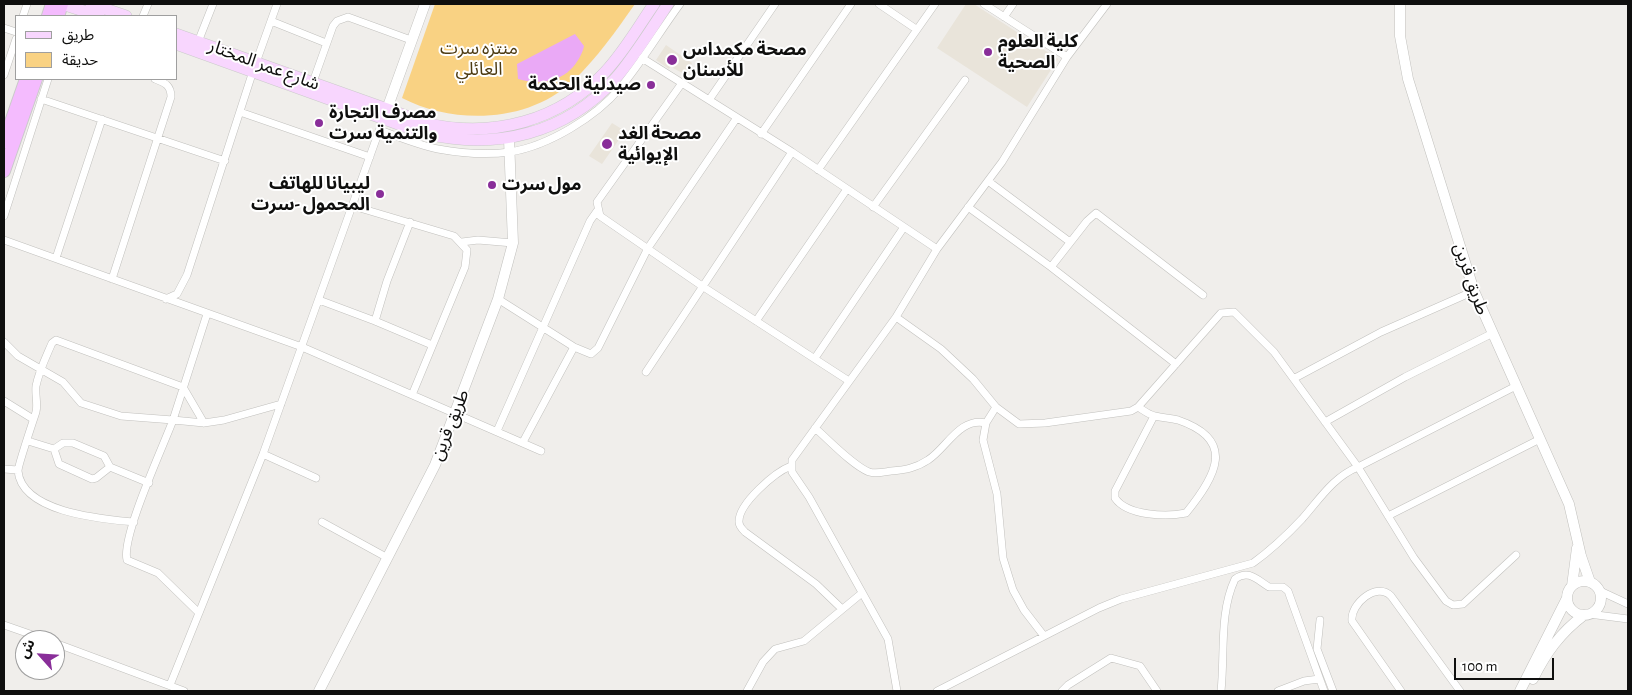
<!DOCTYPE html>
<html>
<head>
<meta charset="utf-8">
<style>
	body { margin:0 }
	#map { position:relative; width:1632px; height:695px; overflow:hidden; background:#f0eeeb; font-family:"Alegreya Sans","Noto Sans Arabic",sans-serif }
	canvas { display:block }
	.frame { position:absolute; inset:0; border:5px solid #0f0f0e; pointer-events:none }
	.legend { position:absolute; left:15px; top:15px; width:162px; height:65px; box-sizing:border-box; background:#fff; border:1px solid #9f9f9f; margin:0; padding:6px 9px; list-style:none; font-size:15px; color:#0f0f0e }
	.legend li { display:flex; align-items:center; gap:10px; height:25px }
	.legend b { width:25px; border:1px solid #9f9f9f }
	.north { position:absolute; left:15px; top:630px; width:50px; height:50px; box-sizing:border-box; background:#fff; border:1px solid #9f9f9f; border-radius:50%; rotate:296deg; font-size:14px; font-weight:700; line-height:20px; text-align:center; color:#0f0f0e }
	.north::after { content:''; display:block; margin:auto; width:18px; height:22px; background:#892e99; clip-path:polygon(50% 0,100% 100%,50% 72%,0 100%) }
	.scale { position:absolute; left:1454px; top:658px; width:100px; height:22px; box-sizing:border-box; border:2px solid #0f0f0e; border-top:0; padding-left:6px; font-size:15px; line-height:18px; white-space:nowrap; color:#0f0f0e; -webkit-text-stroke:4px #fff; paint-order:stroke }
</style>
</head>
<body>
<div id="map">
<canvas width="1632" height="695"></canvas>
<div class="frame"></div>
<ul class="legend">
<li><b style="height:6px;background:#f8d6fe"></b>طريق</li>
<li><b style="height:14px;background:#f9d283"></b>حديقة</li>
</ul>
<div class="north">ش</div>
<div class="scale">100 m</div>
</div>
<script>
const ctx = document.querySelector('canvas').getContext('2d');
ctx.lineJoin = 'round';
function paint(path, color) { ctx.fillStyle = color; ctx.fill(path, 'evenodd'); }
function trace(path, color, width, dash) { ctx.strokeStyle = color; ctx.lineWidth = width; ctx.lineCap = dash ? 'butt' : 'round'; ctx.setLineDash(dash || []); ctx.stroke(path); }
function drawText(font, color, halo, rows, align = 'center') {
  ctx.font = font + ' "Alegreya Sans","Noto Sans Arabic",sans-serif'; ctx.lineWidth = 4; ctx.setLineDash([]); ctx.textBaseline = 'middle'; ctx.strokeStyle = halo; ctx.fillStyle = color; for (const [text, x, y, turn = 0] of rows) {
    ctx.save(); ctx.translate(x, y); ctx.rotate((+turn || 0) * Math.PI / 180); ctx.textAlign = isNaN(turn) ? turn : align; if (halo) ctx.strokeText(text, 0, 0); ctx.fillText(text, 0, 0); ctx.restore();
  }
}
const built = new Path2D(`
	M966,4H974L1058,59L1027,107L937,48Z
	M666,45L692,63L686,75L673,68L677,62L674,61L669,69L656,60Z
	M612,123L625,131L602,164L589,156Z`);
const green = new Path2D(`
	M435,4H635C616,31 597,58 573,81C528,123 454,125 402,98Z`);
const water = new Path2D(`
	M575,34L584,46L583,50C572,79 546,87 518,79L517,64Z`);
const street = new Path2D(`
	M879,4L916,29
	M984,4L1067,57
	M23,16L27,4
	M143,16L148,4
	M1004,17L1013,4
	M271,21L326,43
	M4,28L16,32
	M198,42L213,4
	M642,58L792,152L937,249
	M4,75L16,39
	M313,82L333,26L337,21L348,17L411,40
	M682,83L597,202L600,216L702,286L849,381
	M41,99L225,161
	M709,100L775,4
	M240,112L370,157
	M380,130C399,137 418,145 438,149C460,153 488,155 510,152C548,146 596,117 620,88C642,62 660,31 680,4
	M761,134L851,4
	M818,170L935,4
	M988,181L1070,242
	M353,206L454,236L467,250L465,267L412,395
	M873,207L965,80
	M968,207L1051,267L1176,364
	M4,216L48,79
	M410,222L387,281L375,321L432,345
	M4,240L302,347L541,451
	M462,242L478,240L513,243
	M56,258L102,119
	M1051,267L1087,221L1096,213L1203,295
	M112,279L171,97C171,85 165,83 155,79
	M166,299L177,294L187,275L253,71L277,4
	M498,299L574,347L591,354L598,348L648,248L736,119
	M319,300L375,321
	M207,314L173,420L204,423L224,420L281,404
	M896,317L941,349L973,379L996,407L1019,424L1045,423L1131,411L1138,407L1221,313L1234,312L1274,352L1358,467L1516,386
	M756,321L847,189
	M4,342L18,356L63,382L81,403L121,416L173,420C163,447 121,537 127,560L158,573L199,613
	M815,358L904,227
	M646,372L792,152
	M1295,378L1381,332L1474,291
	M4,401L33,419
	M996,407L986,423L983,440L997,494L1003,558L1013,590L1024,610L1044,636
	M1138,407C1143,410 1149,415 1155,416C1163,418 1170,418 1178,420C1237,440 1216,476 1186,513C1167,517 1127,516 1115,498V491L1154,416
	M1325,422L1405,377L1491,334
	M815,428C829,440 852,465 869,472C876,474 884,472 891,471C905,470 916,468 928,460C947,448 959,417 986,423
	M497,431L590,221L597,211
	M28,441L54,449L63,443H73L104,456L110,467L149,483
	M523,442L574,347
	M54,449L59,464L92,479L96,478L110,467
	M263,454L316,478
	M791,466C775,472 738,504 739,522C739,526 742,529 745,532L816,584L842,609
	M4,469L18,470
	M1388,516L1540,439
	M134,522C103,519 22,513 18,471C18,466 33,421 36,412C38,404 35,395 36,386C39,371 46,357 52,343L56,340L183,387L204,423
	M322,522L386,557
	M1600,591L1628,604
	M1589,614L1628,619
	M1320,620L1317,649L1333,691
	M4,625L47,640
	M55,643L184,691
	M170,685L263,454L384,117
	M747,691L763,662L775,649L804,641L862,593
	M897,691L888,639L809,497L792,472V460L896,317L937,249L1002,162L1067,57L1107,4
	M937,691L1099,608L1121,599L1253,563C1271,550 1287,535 1302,519C1319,500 1333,477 1358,467L1414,558L1446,601L1453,605L1463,604L1516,555
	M1062,691L1068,685L1111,658L1140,666L1157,691
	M1221,691C1225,654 1219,613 1235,579C1249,569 1257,580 1269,587H1283L1288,591L1324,691
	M1278,691L1304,681L1319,679
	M1401,691L1352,621C1350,604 1377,581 1391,596L1460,691`);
const secondary = new Path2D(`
	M1400,4V36L1408,79L1474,291L1569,504L1581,556L1590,582
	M387,109L425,4
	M1567 598a17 17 0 1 1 34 0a17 17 0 1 1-34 0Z
	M1572,586L1577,548
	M1533,679C1546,653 1560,633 1584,615
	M319,691L435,465L498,299L513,243L509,139
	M1520,691L1567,598`);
const primary = new Path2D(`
	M62,4L99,16
	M91,4L126,16
	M176,34L429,124C494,138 559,121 605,72C624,52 638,27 654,4
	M176,44L426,134C497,150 565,134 615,79C635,56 651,29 668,4`);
const highway = new Path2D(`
	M48,16L52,4
	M58,16L62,4
	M4,142L26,79
	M4,171L36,79`);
const markers = [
	[988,52,5,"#892e99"],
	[672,60,6,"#892e99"],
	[651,85,5,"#892e99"],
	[319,123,5,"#892e99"],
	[607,144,6,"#892e99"],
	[492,185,5,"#892e99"],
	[380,194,5,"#892e99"]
];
const poiNames = [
	["كلية العلوم",998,42],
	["الصحية",998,63],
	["مصحة مكمداس",683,50],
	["للأسنان",683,71],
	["صيدلية الحكمة",641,85,"right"],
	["مصرف التجارة",329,113],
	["والتنمية سرت",329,134],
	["مصحة الغد",618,134],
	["الإيوائية",618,155],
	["ليبيانا للهاتف",370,184,"right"],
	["المحمول -سرت",370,205,"right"],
	["مول سرت",502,185]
];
const parkNames = [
	["منتزه سرت",479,49],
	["العائلي",479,70]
];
const streetNames = [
	["شارع عمر المختار",264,65,20],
	["طريق قرين",1471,279,71],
	["طريق قرين",450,425,-68]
];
paint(built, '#e9e4da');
paint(green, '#f9d283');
paint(water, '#eaa9f6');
trace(street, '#c1c0bd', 8);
trace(secondary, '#c1c0bd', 11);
trace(primary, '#cacaca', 12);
trace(highway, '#cacaca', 14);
trace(street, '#fff', 7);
trace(secondary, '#fff', 10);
trace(primary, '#f8d6fe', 11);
trace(highway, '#f4bbfe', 12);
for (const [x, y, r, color] of markers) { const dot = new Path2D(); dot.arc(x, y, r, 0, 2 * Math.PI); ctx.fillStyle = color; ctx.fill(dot); trace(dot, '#fff', 2); }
drawText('bold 18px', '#0f0f0e', '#fff', poiNames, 'left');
drawText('18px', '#4d3b12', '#fff', parkNames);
drawText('18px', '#0f0f0e', '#fff', streetNames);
</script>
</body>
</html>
